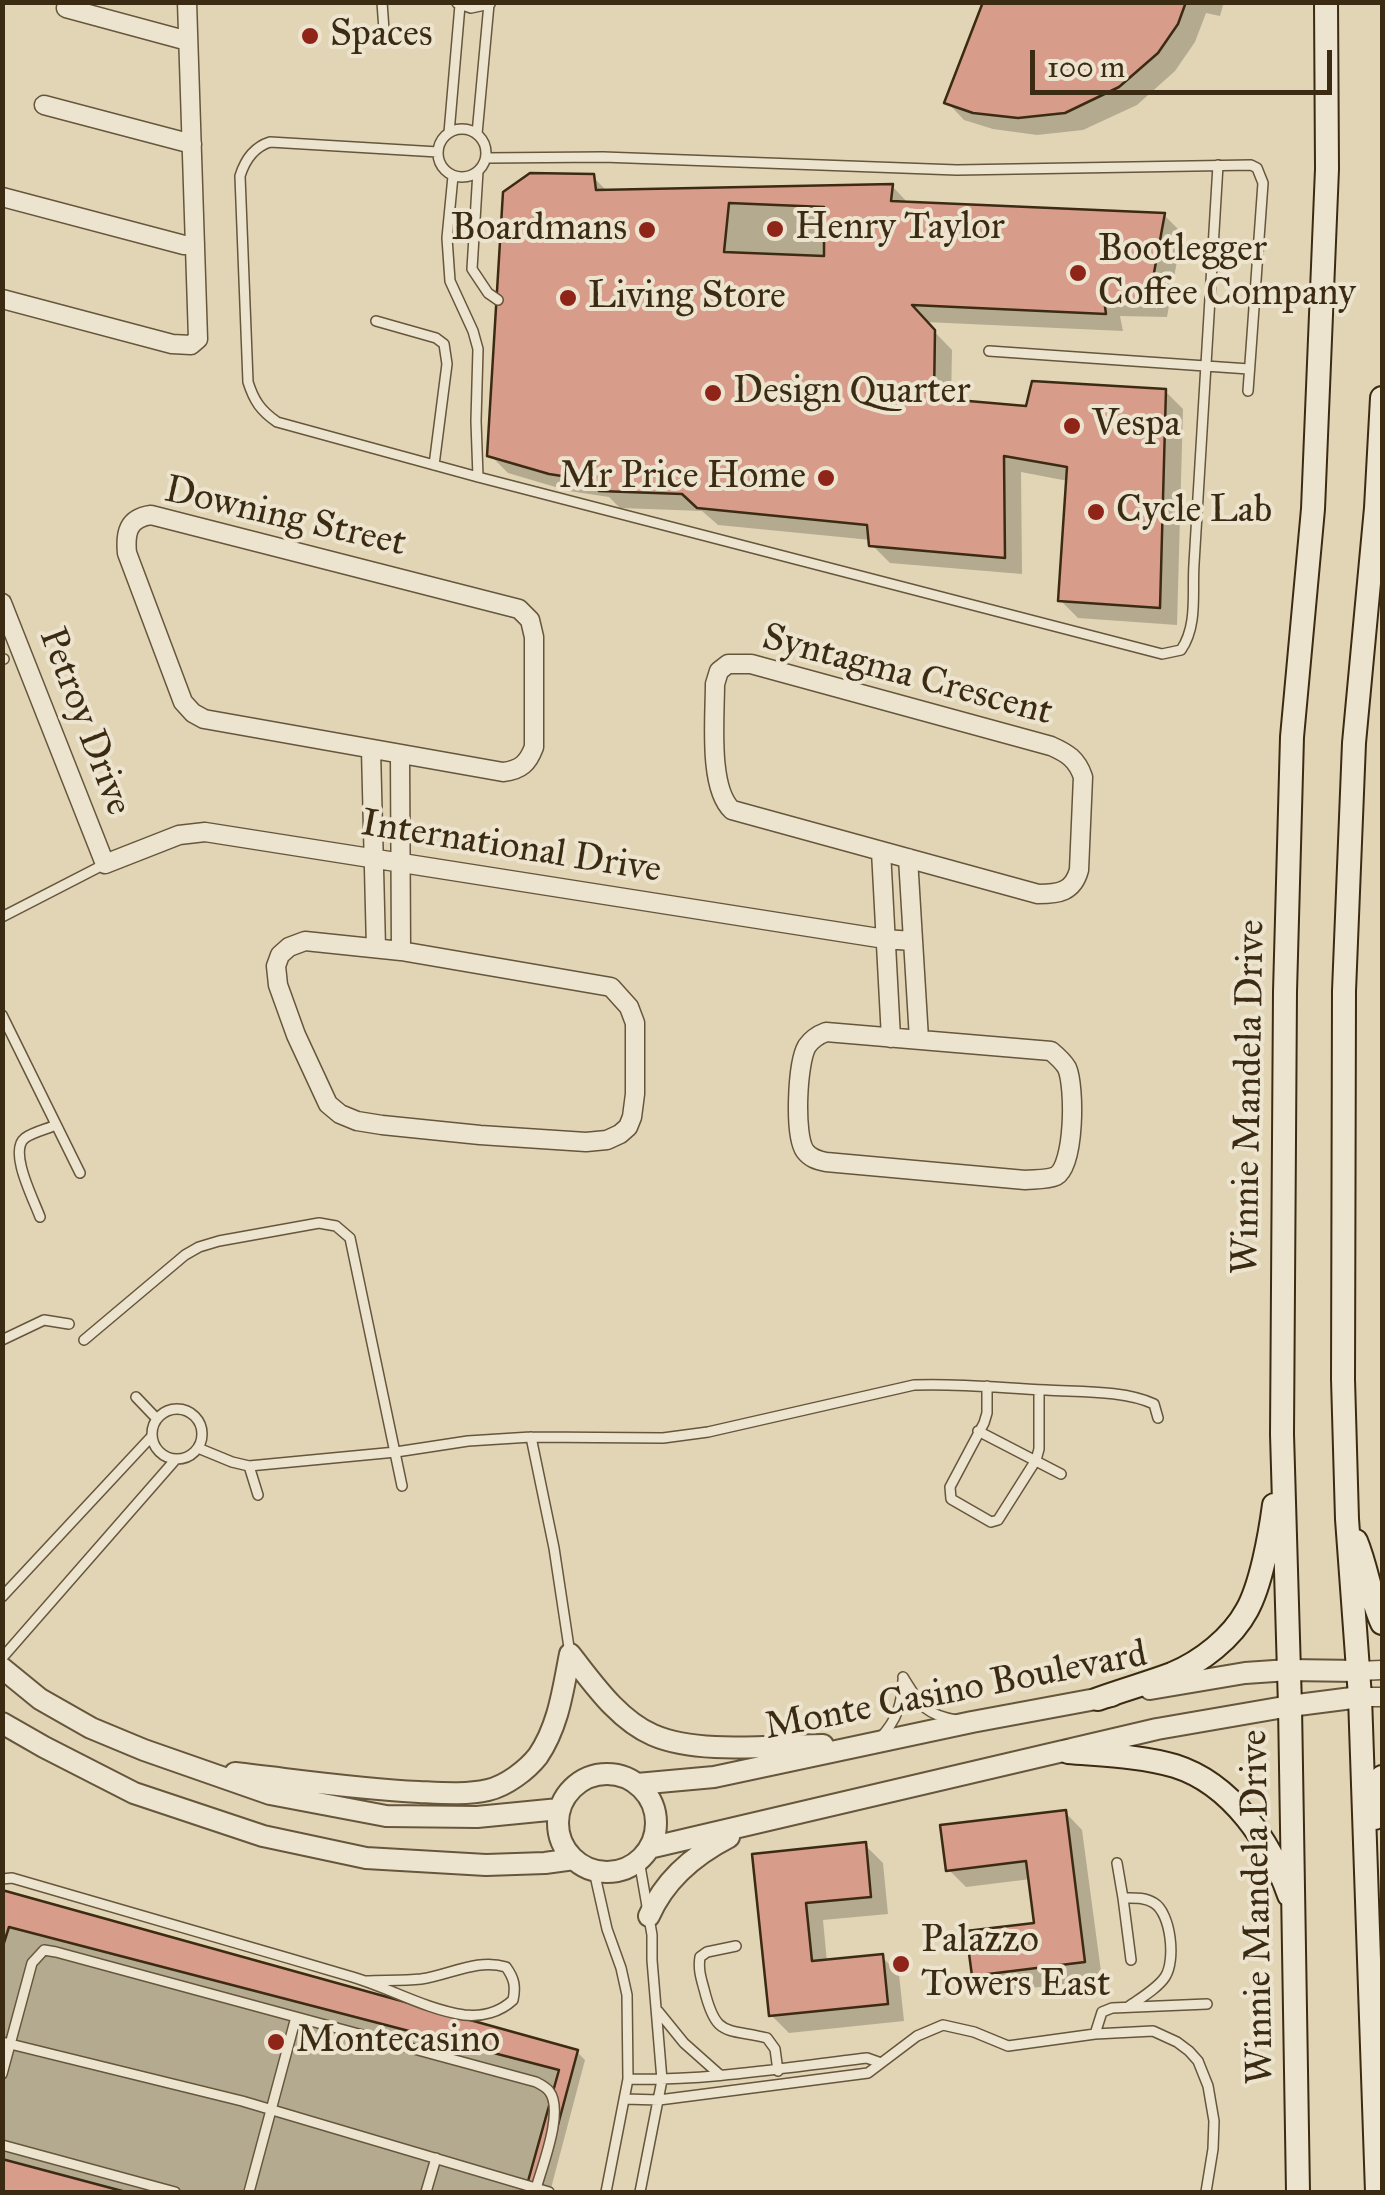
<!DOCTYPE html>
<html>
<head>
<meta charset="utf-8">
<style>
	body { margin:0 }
	#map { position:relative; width:1385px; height:2195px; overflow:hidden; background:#e2d5b5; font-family:"IM FELL Great Primer",serif }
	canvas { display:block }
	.frame { position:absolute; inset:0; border:5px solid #3c2b13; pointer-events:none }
	.scale { position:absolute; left:1030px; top:50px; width:302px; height:45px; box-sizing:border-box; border:5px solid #3c2b13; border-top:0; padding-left:12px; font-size:30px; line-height:35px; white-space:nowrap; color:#3c2b13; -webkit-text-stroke:8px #ece4cf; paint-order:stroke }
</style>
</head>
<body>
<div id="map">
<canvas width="1385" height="2195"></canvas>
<div class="frame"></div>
<div class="scale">100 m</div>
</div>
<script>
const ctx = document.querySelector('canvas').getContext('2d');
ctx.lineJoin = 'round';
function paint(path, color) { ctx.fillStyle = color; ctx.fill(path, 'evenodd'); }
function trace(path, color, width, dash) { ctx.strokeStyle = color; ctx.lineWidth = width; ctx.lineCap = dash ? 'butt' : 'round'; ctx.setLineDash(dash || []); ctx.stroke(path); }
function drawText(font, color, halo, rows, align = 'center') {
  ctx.font = font + ' "IM FELL Great Primer",serif'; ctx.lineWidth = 8; ctx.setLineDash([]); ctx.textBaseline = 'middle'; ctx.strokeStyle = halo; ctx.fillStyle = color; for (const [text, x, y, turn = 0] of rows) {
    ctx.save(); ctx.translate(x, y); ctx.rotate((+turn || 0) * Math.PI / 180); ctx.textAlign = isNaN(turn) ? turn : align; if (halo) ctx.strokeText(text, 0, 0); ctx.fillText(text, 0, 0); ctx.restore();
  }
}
const shadow = new Path2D(`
	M992,2H1224L1220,16L1206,13L1195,42L1175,71L1137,105L1083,130L1037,135L993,129L964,120L947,102Z
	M593,177L609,193L892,186L910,205L1164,215L1182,233L1167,317L1120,316L1123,331L925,322L952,350L951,402L1028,409L1165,391L1183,409L1177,625L1078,618L1060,600L1068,481L1021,472L1022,574L890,563L872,545L871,540L718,525L702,511L620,508L609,497L569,491L508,473L490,455Z
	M1065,1812L1082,1830L1102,1979L992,1993L974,1975L1037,1925L1031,1879L966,1887L949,1870Z
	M865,1845L883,1863L888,1914L823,1920L827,1962L882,1957L899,1974L904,2021L789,2033L771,2015L755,1857Z
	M2,1893L577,2052L585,2060L550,2192H2Z`);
const building = new Path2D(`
	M983,2H1186L1178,24L1158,53L1119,87L1065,113L1018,118L973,113L944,103Z
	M530,173L594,174L596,190L893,184L891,201L1165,213L1149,300L1104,299L1106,314L912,305L935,330L934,398L1026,406L1032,381L1166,389L1160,608L1058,601L1067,467L1004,456L1005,558L869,546L867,525L697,508L682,494L599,491L594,481L549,474L487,456L503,192Z
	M729,203L824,207V256L724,252Z
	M1066,1810L1085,1962L972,1976L966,1931L1034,1923L1026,1861L946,1871L940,1825Z
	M866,1842L871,1897L806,1903L812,1961L883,1954L888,2004L769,2016L752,1854Z
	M2,1890L578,2050L540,2192H2Z
	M9,1927L559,2070L525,2192H126L2,2159V1949Z`);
const service = new Path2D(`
	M382,2L384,30
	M457,3L471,8L490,4
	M438 153a24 24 0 1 1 48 0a24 24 0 1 1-48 0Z
	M449,133L460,5
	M477,134L489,4
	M438,152L270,142C254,147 245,160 240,176L248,382C254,401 261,411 277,422L478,477L1162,654L1181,650C1198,625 1192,593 1194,564L1218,165
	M486,158L603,157L957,170L1251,165L1257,168L1263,183L1248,391
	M478,171L472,269L488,293L498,300
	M453,176L447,238L450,281L473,331L478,349L476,421L478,477
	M376,321L436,338L444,344L447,364L434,465
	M989,351L1249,369
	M2,659H4
	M2,917L105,864
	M2,1015L80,1173
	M40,1217C34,1200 8,1151 25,1138C33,1132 47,1129 56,1125
	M2,1340L44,1320L69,1324
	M84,1340L185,1255L199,1247L219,1241L319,1223L336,1226L350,1238L402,1486
	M987,1386V1413L984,1423L950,1487L951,1499L991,1522L998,1520L1036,1460L1039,1449V1390
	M136,1397L157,1419
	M152 1434a25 25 0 1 1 50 0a25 25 0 1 1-50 0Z
	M978,1431L1061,1474
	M531,1437L554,1548L570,1654
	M198,1448L232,1462L249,1466L396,1452L468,1441L531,1437L663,1438L708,1432L914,1385C958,1383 1002,1388 1046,1390C1078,1392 1125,1390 1154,1404L1158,1418
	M249,1466L258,1495
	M2,1597L152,1436
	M2,1658L176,1459
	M903,1677C920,1704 923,1714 956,1720
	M880,1738C897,1720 902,1704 903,1680
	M639,1860L652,1935V1960L662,2080L640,2192
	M1117,1863L1123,1898C1134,1898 1145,1897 1154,1903C1171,1913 1176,1961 1165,1977C1157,1989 1139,1999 1128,2007
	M594,1871L607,1929L621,1968L627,1995L628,2079L606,2192
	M2,1879L12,1878C125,1911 237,1943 349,1976C388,1987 424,2009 464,2015C482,2017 500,2012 513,2000C516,1986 514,1978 506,1967C477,1958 450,1975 421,1979C403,1981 383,1980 365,1981
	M1123,1898L1131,1960
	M736,1946L707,1952L700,1957C698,1969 701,1978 704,1989C716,2037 724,2028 767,2038L775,2049L778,2071
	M658,2011L684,2043L720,2075
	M1095,2034L1102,2012L1112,2008L1207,2004
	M2,2042L242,2101L549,2192
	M2,2074L32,1963L44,1950L56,1952L536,2082C540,2084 546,2087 549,2091C565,2111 541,2169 535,2192
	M628,2079C708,2081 788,2067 867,2058L881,2063
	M625,2099L659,2100L868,2073L917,2036L943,2025L974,2032L1008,2046L1095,2034L1153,2031L1177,2042L1189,2051L1198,2061L1208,2086L1214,2121L1213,2149L1206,2192
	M2,2145L175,2192
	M249,2192L296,2017
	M426,2192L436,2158`);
const minor = new Path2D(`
	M66,8L188,41
	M44,105L192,144
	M2,197L184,245L195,244
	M2,299L172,344L191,345L198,339L187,2
	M151,515L519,609L530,620L534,637V747C528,763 521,770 503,772L204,719L193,713L183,702L127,553C125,533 128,518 151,515Z
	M2,603L105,864L179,835L205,832L885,939L912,941
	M728,664H751L1051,746C1067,753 1077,759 1083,777L1079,870C1073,892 1059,894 1038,894L732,810C708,788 715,717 715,684L719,671Z
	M371,750L376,948
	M400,755L401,951
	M881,851L891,1038
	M908,858L919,1039
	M305,941L401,951L611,987L629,1007L635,1023V1094L632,1117L628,1127L620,1134L607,1140L586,1142L480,1135L382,1125L357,1121L340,1114L328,1104L296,1035L278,985L276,966L280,955L289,947Z
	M826,1032L1051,1051C1057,1056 1063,1061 1067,1068C1075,1086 1075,1165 1056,1176C1047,1180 1034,1179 1025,1180L826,1162C817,1160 810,1158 805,1151C794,1136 797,1063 807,1046C812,1039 818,1035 826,1032Z
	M1358,1671L1382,1670
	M1360,1697H1382`);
const tertiary = new Path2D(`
	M570,1654C593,1683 618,1720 653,1735C699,1755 773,1745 823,1745
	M2,1668L40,1699L91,1728L144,1750L270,1794L386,1816L477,1817L559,1809
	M1150,1689L1245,1673L1289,1670L1358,1671
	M2,1723L44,1747L134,1793L263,1836L366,1858L486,1865L545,1863L574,1859
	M235,1773C297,1780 357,1789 419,1792C441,1793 466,1795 488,1790C506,1786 527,1770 538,1756C559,1725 563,1689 570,1654
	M558 1823a49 49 0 1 1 98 0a49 49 0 1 1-98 0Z
	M637,1784L714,1777L972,1722L1112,1696
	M649,1848L1157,1729L1290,1706L1360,1697
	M649,1916C665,1879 694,1855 729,1837`);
const secondary = new Path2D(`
	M1356,1541C1367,1567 1370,1597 1382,1623
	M1098,1699C1123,1690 1148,1683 1172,1674C1201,1662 1232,1638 1247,1610C1261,1585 1270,1535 1274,1505
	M1068,1752C1103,1755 1141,1756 1175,1766C1232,1784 1270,1842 1289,1895
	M1375,1818L1382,1777
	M1298,2192L1290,1706L1282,1434L1285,992L1292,737L1313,509L1327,169L1326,2
	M1377,2192L1360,1697L1347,1519L1343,1379L1344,991L1354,743L1376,508L1382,398`);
const markers = [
	[310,36,10,"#8f2418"],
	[775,229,10,"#8f2418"],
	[647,230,10,"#8f2418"],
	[1078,273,10,"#8f2418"],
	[568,298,10,"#8f2418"],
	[713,393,10,"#8f2418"],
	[1072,426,10,"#8f2418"],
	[826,478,10,"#8f2418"],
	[1096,512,10,"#8f2418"],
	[901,1964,10,"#8f2418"],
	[276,2042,10,"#8f2418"]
];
const poiNames = [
	["Spaces",330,36],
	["Henry Taylor",795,229],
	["Boardmans",627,230,"right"],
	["Bootlegger",1098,251],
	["Coffee Company",1098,295],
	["Living Store",588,298],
	["Design Quarter",733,393],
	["Vespa",1092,426],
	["Mr Price Home",806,478,"right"],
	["Cycle Lab",1116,512],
	["Palazzo",921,1942],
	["Towers East",921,1986],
	["Montecasino",296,2042]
];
const streetNames = [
	["Downing Street",285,518,13],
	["Syntagma Crescent",907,676,15],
	["Petroy Drive",84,722,69],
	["International Drive",511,848,9],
	["Winnie Mandela Drive",1250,1097,-89],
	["Monte Casino Boulevard",956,1692,-11],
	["Winnie Mandela Drive",1259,1907,-91]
];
paint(shadow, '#0003');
paint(building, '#d89c8a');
trace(building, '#3c2b13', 2.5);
trace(service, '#66563c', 12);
trace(minor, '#66563c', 21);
trace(tertiary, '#66563c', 24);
trace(secondary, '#3c2b13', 26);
trace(service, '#ece4cf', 9);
trace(minor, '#ece4cf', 18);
trace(tertiary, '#ece4cf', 20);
trace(secondary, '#ece4cf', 22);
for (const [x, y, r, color] of markers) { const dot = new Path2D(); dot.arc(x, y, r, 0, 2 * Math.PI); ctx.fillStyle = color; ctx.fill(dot); trace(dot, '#ece4cf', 4); }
drawText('38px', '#3c2b13', '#ece4cf', poiNames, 'left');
drawText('38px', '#3c2b13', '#ece4cf', streetNames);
</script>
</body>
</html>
